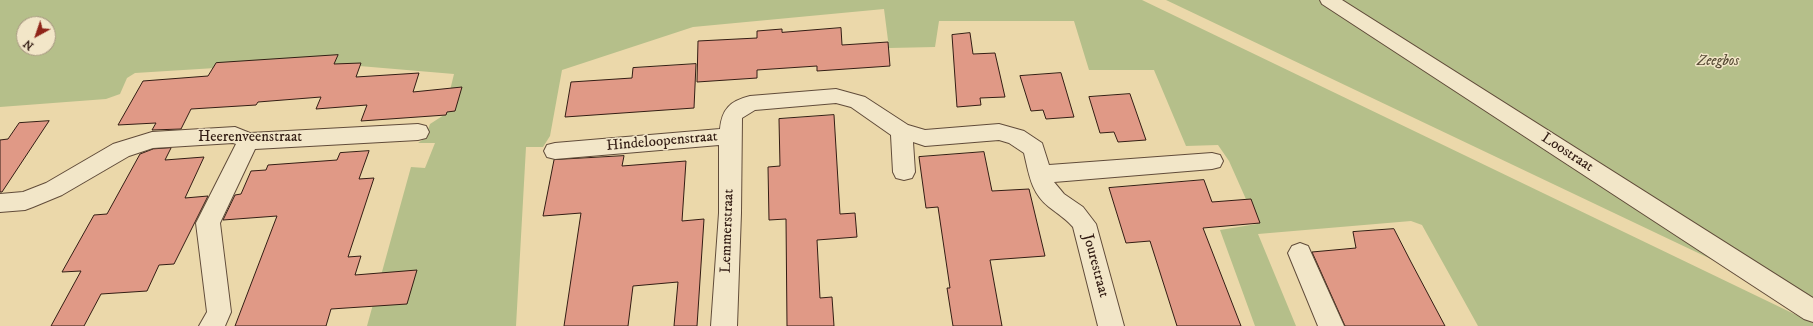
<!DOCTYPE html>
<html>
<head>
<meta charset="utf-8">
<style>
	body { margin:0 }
	#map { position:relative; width:1813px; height:326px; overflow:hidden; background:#ebd8aa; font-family:"IM FELL DW Pica",serif }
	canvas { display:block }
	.north { position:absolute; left:16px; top:16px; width:40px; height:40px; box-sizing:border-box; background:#f2e6c8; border:1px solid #a69680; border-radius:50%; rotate:220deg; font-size:11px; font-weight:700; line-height:16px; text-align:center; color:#331d14 }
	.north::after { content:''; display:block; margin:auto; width:14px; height:18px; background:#8f2418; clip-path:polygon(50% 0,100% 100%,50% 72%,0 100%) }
</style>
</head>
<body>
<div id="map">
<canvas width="1813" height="326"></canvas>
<div class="north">N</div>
</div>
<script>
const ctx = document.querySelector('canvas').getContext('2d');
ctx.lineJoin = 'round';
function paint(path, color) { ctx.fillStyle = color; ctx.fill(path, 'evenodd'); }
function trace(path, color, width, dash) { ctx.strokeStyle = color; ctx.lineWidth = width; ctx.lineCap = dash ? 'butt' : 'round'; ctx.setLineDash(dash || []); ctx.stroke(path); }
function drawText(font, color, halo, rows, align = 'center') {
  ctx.font = font + ' "IM FELL DW Pica",serif'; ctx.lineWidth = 3; ctx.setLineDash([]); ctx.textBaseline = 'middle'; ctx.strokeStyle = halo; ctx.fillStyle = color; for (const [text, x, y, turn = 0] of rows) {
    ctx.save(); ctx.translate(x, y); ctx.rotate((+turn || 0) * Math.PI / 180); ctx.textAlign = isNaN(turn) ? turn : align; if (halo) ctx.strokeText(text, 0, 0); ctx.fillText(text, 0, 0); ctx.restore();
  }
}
const green = new Path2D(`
	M0,0H1142L1813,323V326H1478L1422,225L1411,221L1258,234L1296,326H1255L1220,230L1257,224L1229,161L1218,145L1186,146L1154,70H1089L1074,21H939L935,47L889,48L884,9L693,27L562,70L550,136L543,147H526L516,326H367L411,167L425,168L435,143H418L425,138L430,124L444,115L454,74L312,62L135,73L127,78L120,94L106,99L0,107ZM24,24H48V48H24Z
	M1166,0H1320L1727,263L1715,261Z
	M1342,0H1813V298L1740,254Z`);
const building = new Path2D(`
	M841,28L842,45L888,42L890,66L817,71V66L757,70V78L697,82L698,41L757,38V31L782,29V32Z
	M970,33L973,54L995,53L1005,97L980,98L981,105L957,107L952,35Z
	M338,55L334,64L361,63L356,77L419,73L413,92L462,87L455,111L447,112L446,115L361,121L367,105L316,109L321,97L258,102L256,105L191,109L181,129L152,130L156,123L118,125L143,81L208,76L216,63Z
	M696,64L694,108L565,117L571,82L632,78L633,68Z
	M1061,73L1074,117L1046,119L1043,110L1031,111L1020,76Z
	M1130,94L1146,140L1118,142L1114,132L1100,133L1089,97Z
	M834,115L840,214L855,213L857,237L817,240L820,298L832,297L834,326H787L786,219L769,220L768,167L780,166L779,119Z
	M49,121L2,192H0V140L8,139L19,123Z
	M171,148L165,160L204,157L185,198L208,196L174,264L159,265L147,291L101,294L84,326H51L81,271L62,272L94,215L107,214L140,154L153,149Z
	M369,151L359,179L374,178L348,257L361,256L355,275L417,270L407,304L331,309L326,326H235L277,216L223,220L235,195L241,194L251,171L266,170L268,165L337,160L340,153Z
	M984,152L992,191L1029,189L1045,256L990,260L1002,326H953L947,288H950L938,207L926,208L919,157Z
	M624,156L622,166L686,161L682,221L704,219L697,326H674L678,282L633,286L628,326H564L581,213L543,216L554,160Z
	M1204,180L1212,202L1251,199L1260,223L1203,228L1241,326H1177L1150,241L1126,243L1109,188Z
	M1394,229L1411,262L1445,326H1345L1312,252L1356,248L1353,232Z`);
const minor = new Path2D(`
	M1320,0H1342L1813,298V322L1804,319L1322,4Z
	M836,89L865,97L908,125L925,130L999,124L1024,131L1042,143L1049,165L1212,153L1220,155L1223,161L1220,167L1212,169L1054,182L1064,194L1083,207L1096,224L1124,326H1098L1073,227C1066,219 1058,214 1049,207C1031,193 1029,174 1024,153L1009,143L999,140L925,146L913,142L915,172L912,178L904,180L896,178L893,172L891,135L851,107L836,103L755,110L742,118L741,213L737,326H711L719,213V145L555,159L547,157L544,151L547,145L555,143L720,129C722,109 730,101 750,96Z
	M418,124L426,126L429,132L426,138L418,140L255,149L220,223L231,312L225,326H199L207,312L196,223L236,144L233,143L153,148L129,156L62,195L33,207L25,210L0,212V194L23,192L46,183L113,144L152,132L235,127L250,133Z
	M1300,243L1308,246L1344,326H1318L1288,253L1292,246Z`);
const parkNames = [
	["Zeegbos",1718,62]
];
const streetNames = [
	["Heerenveenstraat",250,138],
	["Hindeloopenstraat",662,142,-5],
	["Loostraat",1567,153,33],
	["Lemmerstraat",728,231,-88],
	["Jourestraat",1095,266,75]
];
paint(green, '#b5bf8a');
paint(building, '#e09986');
trace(building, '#331d14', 1);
trace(minor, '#614c3a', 2);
paint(minor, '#f2e6c8');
drawText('italic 15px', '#5a4e37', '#f2e6c8', parkNames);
drawText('15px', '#331d14', '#f2e6c8', streetNames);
</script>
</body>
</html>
